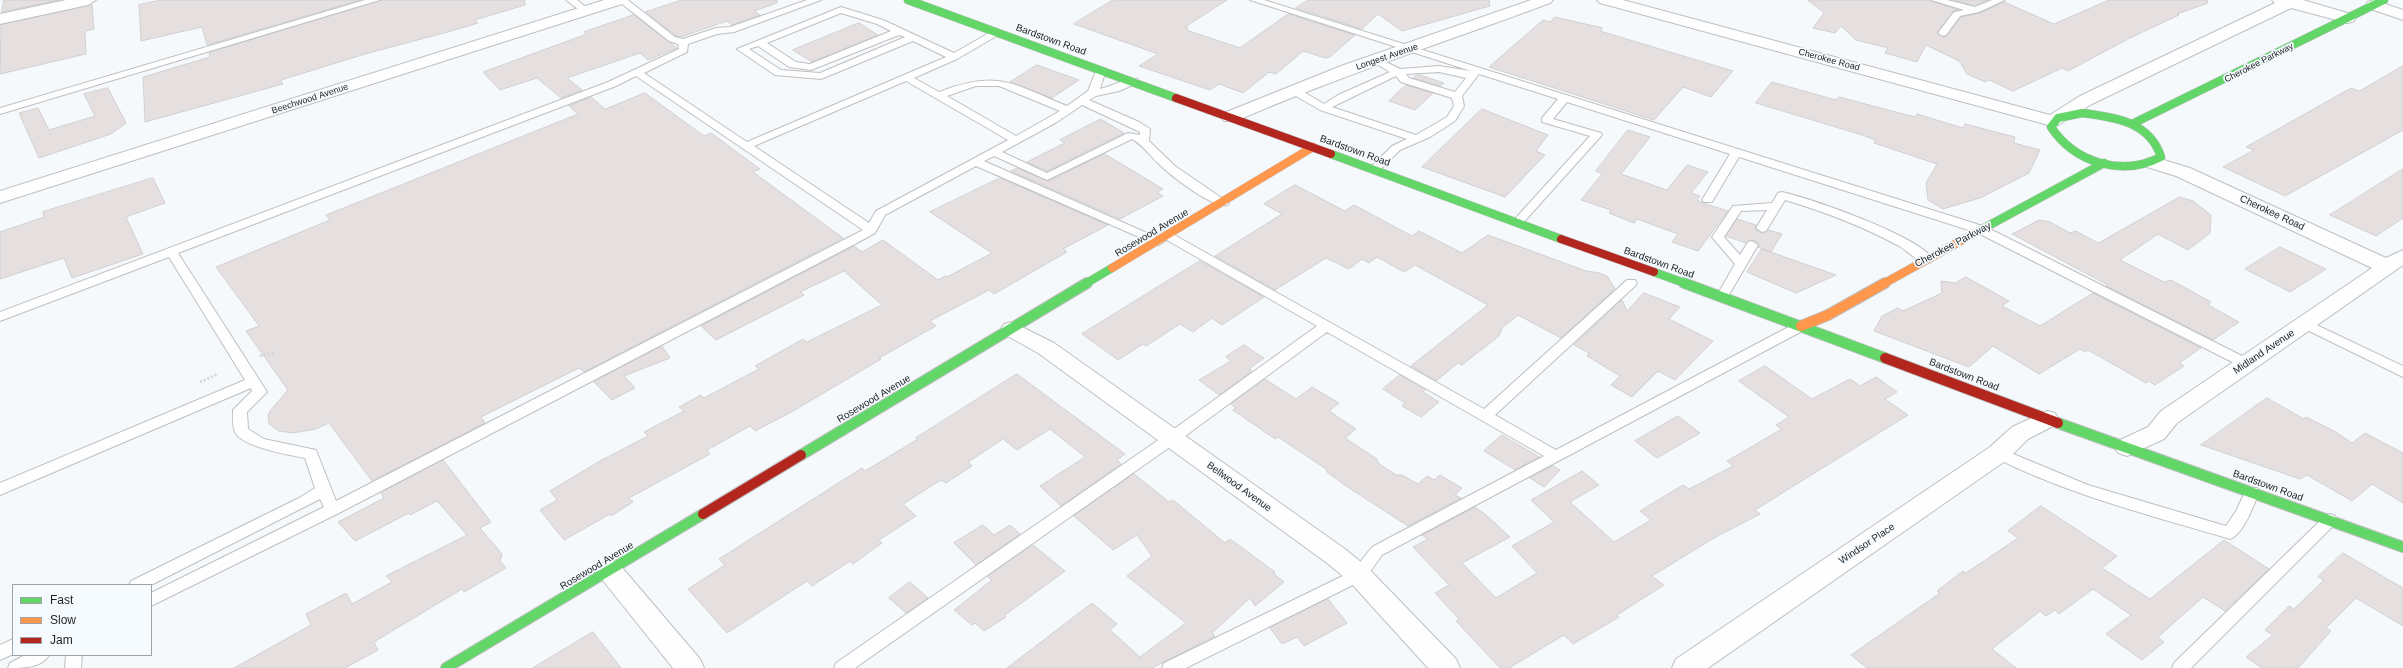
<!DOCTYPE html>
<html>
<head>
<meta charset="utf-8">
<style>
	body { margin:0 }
	#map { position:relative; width:2403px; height:668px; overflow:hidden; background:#f6f9fc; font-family:Arial,sans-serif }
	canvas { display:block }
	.legend { position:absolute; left:12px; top:584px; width:140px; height:72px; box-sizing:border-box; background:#f4fafe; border:1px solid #9fa3a6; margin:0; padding:5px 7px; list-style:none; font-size:12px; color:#1f2122 }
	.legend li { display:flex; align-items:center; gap:8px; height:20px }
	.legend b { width:20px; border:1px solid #9fa3a6 }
</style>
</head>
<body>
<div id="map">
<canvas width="2403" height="668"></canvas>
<ul class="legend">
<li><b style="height:5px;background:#63d668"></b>Fast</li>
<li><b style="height:5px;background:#ff974d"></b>Slow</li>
<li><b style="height:5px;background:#b3261e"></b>Jam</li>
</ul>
</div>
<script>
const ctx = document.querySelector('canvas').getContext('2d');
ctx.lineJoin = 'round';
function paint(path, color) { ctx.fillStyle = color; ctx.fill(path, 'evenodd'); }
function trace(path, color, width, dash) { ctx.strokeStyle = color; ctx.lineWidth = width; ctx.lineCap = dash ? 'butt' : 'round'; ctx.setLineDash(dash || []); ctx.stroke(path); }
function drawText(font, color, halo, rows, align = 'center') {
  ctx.font = font + ' Arial,sans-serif'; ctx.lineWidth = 3.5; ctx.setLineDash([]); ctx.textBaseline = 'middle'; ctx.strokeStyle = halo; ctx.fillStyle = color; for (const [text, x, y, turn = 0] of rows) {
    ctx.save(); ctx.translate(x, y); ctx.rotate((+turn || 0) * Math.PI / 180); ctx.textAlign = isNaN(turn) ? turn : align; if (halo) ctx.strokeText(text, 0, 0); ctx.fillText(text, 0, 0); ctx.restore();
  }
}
const building = new Path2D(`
	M4,0H59L2,12Z
	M161,0H360L207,45L202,27L141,41L139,5Z
	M381,0H525V5L475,20L478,23L455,30L365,54L281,80L283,84L145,122L143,77L210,57L209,53Z
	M682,0H777V3L754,11L760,15L732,25L727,21L681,37L676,36L646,12Z
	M1113,0H1227L1185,27L1188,28L1186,30L1240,48L1288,14L1355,35L1330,57L1325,58L1303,51L1276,74L1269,72L1243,93L1219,84L1210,90L1139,66L1158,54L1074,24Z
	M1308,0H1489L1490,6L1402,31L1378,14L1362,29L1296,8Z
	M1808,0H1930L1958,10L1953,11L1937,32L1943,37L1947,36L1961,17L1980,13L2004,2L2054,24L2109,0H2207L2208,3L2177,14L2179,15L2130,38L2068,71L2062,68L2013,91L1989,80L1985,82L1967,74L1959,61L1926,45L1917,62L1885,53L1888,48L1856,40L1841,26L1835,33L1813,28L1824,13Z
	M1953,0H1988L1975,5Z
	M92,5L94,29L85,31L86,54L0,74L1,25Z
	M634,15L677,48L648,60L640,53L567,78L582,90L561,98L537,78L500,90L483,72L587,34L584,32Z
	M1555,17L1603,28L1600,31L1733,71L1711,97L1683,87L1654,120L1489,67L1543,20L1550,22Z
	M859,23L878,35L812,62L793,50Z
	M1037,65L1079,80L1052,98L1010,82Z
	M2403,66V130L2285,196L2223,167L2254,150L2246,147L2351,88L2359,91Z
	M1417,75H1420L1444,83L1441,86L1413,78Z
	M1772,82L1836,100L1839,97L1915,117L1917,114L1963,128L1965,124L2015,137L2014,143L2040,150L2029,173L1980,198L1943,209L1928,200L1926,183L1937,164L1874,143L1875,140L1862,135L1756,103Z
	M1406,85L1433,93L1415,110L1389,101Z
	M108,88L126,123L111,134L39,158L19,113L38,108L49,130L95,116L84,94Z
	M645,93L704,136L711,133L760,169L753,172L843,238L584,372L579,368L481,417L485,423L372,481L329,423L316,429L293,433L279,431L269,424L268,416L270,411L288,390L246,331L259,326L216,267L330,220L326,215L578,114L569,106L591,97L605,109Z
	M1482,109L1548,135L1536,151L1545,155L1505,197L1422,167Z
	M1101,119L1124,133L1047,171L1027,162L1065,143L1060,140Z
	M1628,130L1650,137L1621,174L1667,190L1687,165L1708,172L1691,193L1700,196L1697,200L1703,203L1728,211L1698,251L1672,242L1678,234L1637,219L1634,223L1609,213L1611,210L1581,200L1602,174L1596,171Z
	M1105,154L1163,189L1157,192L1163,196L1120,219L1011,171L1017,168L1048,181Z
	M2403,169V218L2376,236L2330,215Z
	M153,178L165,203L126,217L143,254L72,278L64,258L0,279V232L44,217L43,212Z
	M1000,178L1108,225L1063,249L1067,252L994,294L989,290L930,321L936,326L879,358L881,359L795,410L755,431L750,426L707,450L710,454L629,498L633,502L611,516L610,514L564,540L540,510L557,500L550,491L600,461L648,436L644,432L684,411L679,407L701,395L704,398L759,369L755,366L803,339L807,342L882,305L844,271L800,292L804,295L716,340L701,326L854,246L862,252L883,240L938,280L945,276L947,277L992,253L930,212Z
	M1295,185L1345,211L1354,205L1412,236L1419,231L1462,253L1488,235L1586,271L1600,273L1608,277L1615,289L1561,338L1518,315L1502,328L1499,336L1462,365L1458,363L1436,381L1411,366L1488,305L1415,265L1404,272L1377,257L1369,263L1362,259L1349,269L1326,258L1275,290L1215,256L1282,214L1264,204Z
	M2180,197L2193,201L2211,215L2210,233L2188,250L2158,234L2120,260L2164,282L2171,280L2211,302L2208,305L2239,322L2213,340L2106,286L2108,285L2012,234L2039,220L2050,222L2070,233L2076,231L2098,243Z
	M1737,219L1756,225L1755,229L1761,233L1769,230L1782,234L1771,252L1758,247L1759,244L1753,240L1746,243L1726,236Z
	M2280,247L2326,269L2290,292L2245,269Z
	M1762,249L1836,275L1796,293L1747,272Z
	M1200,261L1264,297L1222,325L1212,318L1193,332L1180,324L1146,346L1143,344L1118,360L1082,334Z
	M1966,277L2009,301L2002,306L2040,326L2093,293L2201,348L2179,363L2184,366L2155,385L2149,381L2146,383L2088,350L2085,352L2080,349L2039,374L1993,346L1969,367L1874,331L1882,316L1898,308L1903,311L1942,293L1941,281L1955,283Z
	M1644,293L1680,307L1669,319L1713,341L1675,380L1658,371L1632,397L1611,385L1620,376L1587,356L1589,353L1574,345L1622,300L1627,311Z
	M1244,345L1264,358L1249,369L1252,371L1219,395L1199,380L1231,361L1226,357Z
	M662,346L670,358L624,376L635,388L612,400L594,382Z
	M1765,366L1812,399L1850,379L1860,386L1876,377L1897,392L1885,399L1908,415L1755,510L1760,514L1714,538L1652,576L1664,585L1617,615L1619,617L1573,644L1564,635L1509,668H1500L1456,621L1459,619L1435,593L1449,585L1413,547L1428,539L1422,535L1475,507L1486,515L1510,537L1462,563L1496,598L1537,573L1512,546L1554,522L1531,500L1582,471L1599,485L1570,502L1614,542L1651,520L1640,511L1683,485L1689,489L1733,466L1727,461L1782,429L1776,425L1789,417L1739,381Z
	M1017,374L1125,454L1117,460L1121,464L1061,506L1040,486L1085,457L1050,429L1017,450L1003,439L968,462L972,466L946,483L941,480L903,504L916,516L879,540L882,543L853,564L850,561L812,586L807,581L727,633L688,589L725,565L719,559L862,468L865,471L918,439L916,438Z
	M1400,375L1425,390L1423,392L1439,402L1421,417L1402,406L1405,403L1383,389Z
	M1265,379L1296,399L1312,387L1339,403L1329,411L1356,429L1345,438L1377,459L1378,463L1396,475H1402L1418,484L1427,476L1434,480L1440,475L1462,488L1455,495L1461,498L1408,526L1346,486L1327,472L1326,469L1278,437L1275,439L1233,410L1236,408L1231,404Z
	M2267,398L2304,419L2306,417L2334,431L2352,443L2365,433L2403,453V503L2372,484L2352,501L2307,475L2300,479L2201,445Z
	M1678,416L1700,433L1657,458L1635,441Z
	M1502,435L1539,457L1515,470L1484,451Z
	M443,460L491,522L480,528L502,554L500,561L506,568L464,592L462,589L374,642L378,650L345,668H234L311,625L306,614L346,593L352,604L392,582L386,576L467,535L437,501L410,515L409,513L355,541L338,522L384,498L381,493Z
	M1553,466L1560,470L1544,487L1530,478Z
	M1134,474L1169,502L1173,500L1225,543L1230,539L1275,572L1273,573L1284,582L1255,606L1250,598L1212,633L1215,636L1152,668H1007L1092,603L1117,624L1110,630L1140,657L1186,623L1127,576L1152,556L1137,535L1113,550L1074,516Z
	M2041,506L2117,556L2102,568L2150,599L2224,540L2269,569L2225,611L2203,597L2158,637L2164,642L2142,660L2106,634L2131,615L2093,589L2059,614L2055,610L2046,616L2040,611L1992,649L2016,668H1867L1851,655L1940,593L1937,591L1963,571L1966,573L2018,538L2008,531Z
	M983,525L994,535L1010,525L1020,534L976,565L954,543Z
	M1033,545L1065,571L1005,615L1006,617L984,631L975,623L972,625L954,610L992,580L988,577Z
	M2343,553L2403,588V626L2356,598L2326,628L2331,631L2298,668H2262L2246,657L2273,635L2265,630L2289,606L2294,609L2324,580L2318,577Z
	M910,582L928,598L906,613L889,598Z
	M1328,599L1347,623L1304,646L1297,637L1282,644L1270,628Z
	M593,632L621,668H533Z`);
const path = new Path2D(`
	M260,356L275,353
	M200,382L218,374`);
const lane = new Path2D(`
	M365,0H380L0,114V108Z
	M566,0H577L591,11L583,13Z
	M617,0H628L675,37L683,39L716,28L730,27L807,0H821L734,32L717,34L688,44L687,52L644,73L747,142L946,57L913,41L821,79L775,75L737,49L841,7L883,20L954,53L994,30H1000V34L957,59L914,78L939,92C998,69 1013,84 1067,106L1088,91L1097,68H1105L1106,70L1100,89C1109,87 1129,77 1137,79V83L1119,91L1096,96L1089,100L1139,122L1150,129L1149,141L1175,166L1229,203L1227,205C1213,209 1170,175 1159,164C1150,156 1143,145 1132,139L1047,180L994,156L984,161L1165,241L1159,245L1155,244L976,166L885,215L875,233L855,244L339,513L151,606V593L324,507L320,499L151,585H129L131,581L299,498L315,488L305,458C290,455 241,447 235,432C232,426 233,417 233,410L252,391L251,388L0,495V483L245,380L169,257L0,321V312L608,82L679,49L678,44L669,41ZM841,13L877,24L891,31L810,64L796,62L767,43ZM899,35L905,37L820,73L781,70L749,49L758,46L789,67L811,70ZM636,76L863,230L336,501L316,450L264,439L248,429L247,412L267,392L178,253L616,86ZM906,81L1008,140L876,211L869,223L754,146ZM976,86H999L1060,111L1016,136L947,96ZM1082,105L1140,132V135L1128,133L1047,173L1002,152L1057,122Z
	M1250,0H1264L1986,227L2252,361L2254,364L2252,367H2242L1978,233L1739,157L1712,202H1704L1702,200L1730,154L1567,102L1553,119L1601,133L1602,135L1522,224H1514L1512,222L1514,220L1590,136L1542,122V118L1558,99L1479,74L1462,96L1464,106L1455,121L1430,137L1400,150L1378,172H1370L1368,170L1392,146L1407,139L1320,110L1289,92V88H1297L1324,104L1338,95L1390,72L1373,62V58L1376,57L1400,69L1439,66L1471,71ZM1439,72L1466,78L1455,92L1409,78L1406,74ZM1396,76L1401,82L1452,98L1454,106L1447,117L1416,135L1332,107Z
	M1931,0H1947L1975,7L1992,0H2005L1979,12L1960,16L1946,35L1943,36L1938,33L1954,12L1964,10Z
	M1782,192C1812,199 1917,235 1933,259L1931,262C1920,265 1909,252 1899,246C1862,226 1825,212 1785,200L1766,231L1762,232L1756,228L1767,210L1741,211L1724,237L1740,255L1748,242L1752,241L1758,245L1726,300H1718L1716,297L1735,264L1712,237L1733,206L1772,203L1778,193Z
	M1169,232L1484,409L1627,280H1635L1637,283L1635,286L1495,415L1556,450L1796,323L1801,322L1807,326L1806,329L1382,555L1365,579L1186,668H1162L1164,663L1353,571L1372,547L1544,456L1327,332L1177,442L855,668H834L836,663L1167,434L1317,326L1165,239L1163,236L1165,233Z
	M2306,320L2403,366V377L2301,327L2300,324L2301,321Z
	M1999,448L2088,485L2226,526L2236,511L2247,488H2257L2259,492C2254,505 2243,535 2230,539C2150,515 2069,495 1994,457L1992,453L1994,449Z
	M2330,514L2335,516L2338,520L2335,524L2191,668H2172L2174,663L2325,516Z
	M13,639V654L0,660V645Z
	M25,655H49C42,668 22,668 8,668L10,663Z
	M66,655H82L81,668H65Z`);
const street = new Path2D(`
	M66,0H96L88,5L0,24V14Z
	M604,0H628L625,3L0,203V191Z
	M1531,0H1553L1550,3C1446,42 1339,76 1236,121H1224L1221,117L1224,113L1341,66Z
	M1597,0H1623L2050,115L2080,96L2275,3L2272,0H2303L2354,15L2356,18L2354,21L2348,23L2291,8L2092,104L2058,125L2052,126L1600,3Z
	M2374,0L2403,10V20L2368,8L2366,5L2368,2Z
	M2154,157L2190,168L2386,258L2403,250V265L2177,423L2164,439L2127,456L2118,453L2115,447L2118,441L2148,427L2161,411L2372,268L2176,176L2147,167L2145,163L2147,159Z
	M1012,322L1054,343L1345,549L1368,568L1456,659L1460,668H1428L1350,582L1327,563L1038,353L1004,334L1001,329L1004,324Z
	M2047,411L2055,413L2059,419L2055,425L2028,439L2008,459L1708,668H1672L1676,659L1990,447L2012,427Z
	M610,560L619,564L700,659L704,668H673L601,578L597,571L601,564Z`);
const fastFar1 = new Path2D(`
	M908,0L1176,98
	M2082,113C2115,117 2150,122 2161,157C2122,177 2075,163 2051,127L2058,118Z
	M2132,124L2384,0
	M1331,154L1561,239
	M1975,233L2104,163
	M1654,272L1687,284
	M1085,284L1112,268`);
const fast = new Path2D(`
	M1684,283L1885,358
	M2058,423L2403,547
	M801,455L1087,283
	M446,668L703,514`);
const slowFar1 = new Path2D(`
	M1112,268L1313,147
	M1883,284L1975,233`);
const slow = new Path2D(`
	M1801,326L1828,315L1885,283`);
const jamFar1 = new Path2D(`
	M1176,98L1331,154
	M1561,239L1654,272`);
const jam = new Path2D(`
	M1885,358L2058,423
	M703,514L801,455`);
const farStreetnames = [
	["Longest Avenue",1387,57,-19],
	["Cherokee Road",1829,60,15],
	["Cherokee Parkway",2259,63,-27],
	["Beechwood Avenue",310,99,-18]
];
const streetNames = [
	["Bardstown Road",1051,40,20],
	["Bardstown Road",1355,151,20],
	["Cherokee Road",2272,213,25],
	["Rosewood Avenue",1152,233,-31],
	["Cherokee Parkway",1953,245,-28],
	["Bardstown Road",1659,263,20],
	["Midland Avenue",2264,352,-34],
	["Bardstown Road",1964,375,21],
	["Rosewood Avenue",874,399,-31],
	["Bardstown Road",2268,486,20],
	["Bellwood Avenue",1239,487,36],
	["Windsor Place",1867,544,-34],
	["Rosewood Avenue",597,566,-31]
];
paint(building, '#e5dfe0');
trace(building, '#d0d0d1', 1);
trace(lane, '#bdbfc2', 2);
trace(street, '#bdbfc2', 2);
trace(fastFar1, '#bdbfc2', 9);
trace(fast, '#bdbfc2', 12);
trace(slowFar1, '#bdbfc2', 9);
trace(slow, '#bdbfc2', 12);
trace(jamFar1, '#bdbfc2', 9);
trace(jam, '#bdbfc2', 12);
trace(path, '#d4d5d6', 3, [2, 2]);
paint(lane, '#fefeff');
paint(street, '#fefeff');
trace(fastFar1, '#63d668', 8);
trace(fast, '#63d668', 10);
trace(slowFar1, '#ff974d', 8);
trace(slow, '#ff974d', 10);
trace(jamFar1, '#b3261e', 8);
trace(jam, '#b3261e', 10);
drawText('9px', '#1f2122', '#f4fafe', farStreetnames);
drawText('10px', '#1f2122', '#f4fafe', streetNames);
</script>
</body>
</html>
